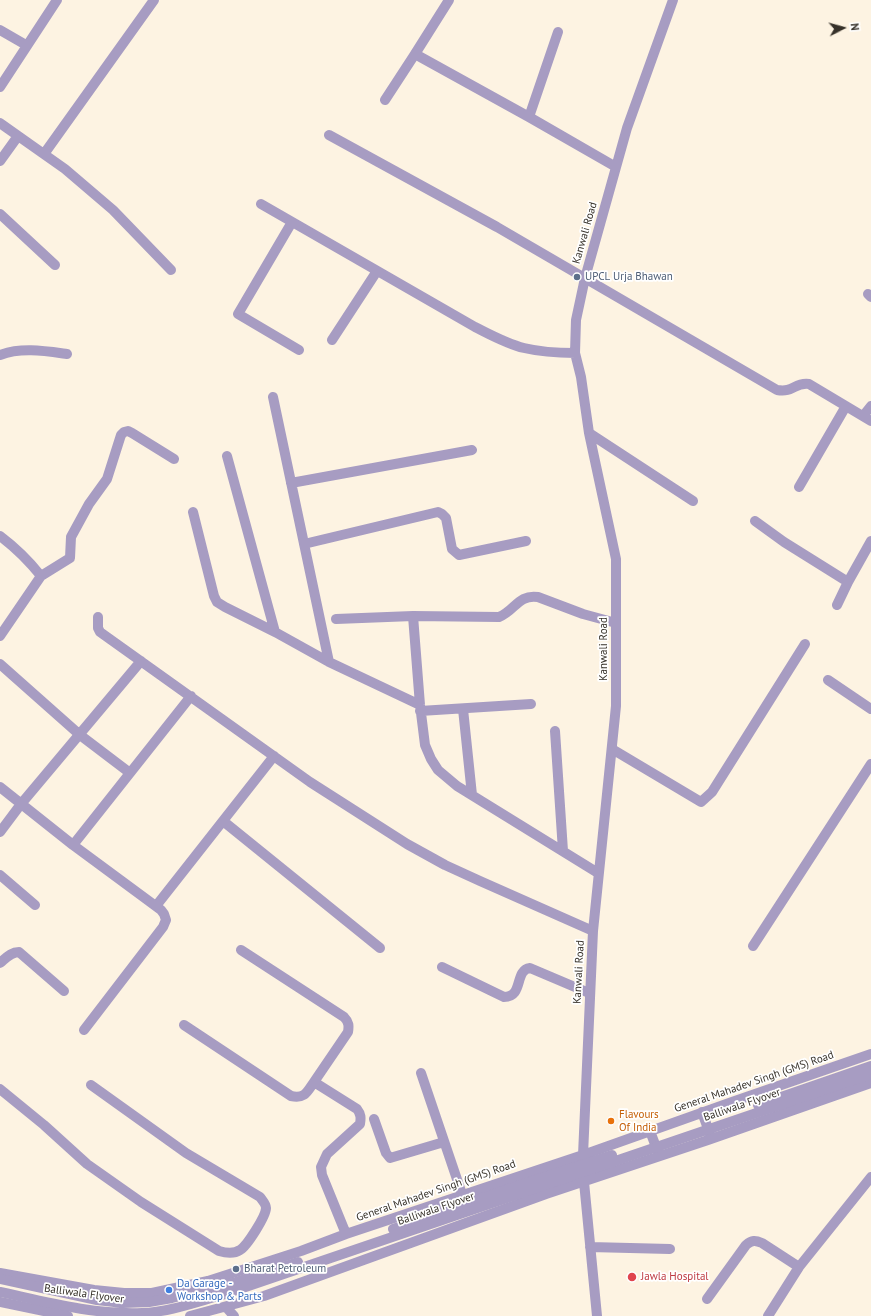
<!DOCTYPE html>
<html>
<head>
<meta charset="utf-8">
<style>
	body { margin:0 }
	#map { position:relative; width:871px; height:1316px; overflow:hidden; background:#fdf3e2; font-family:"PT Sans",sans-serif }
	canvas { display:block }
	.north { position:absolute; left:823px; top:8px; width:40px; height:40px; -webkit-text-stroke:3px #fff; paint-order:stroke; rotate:84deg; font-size:11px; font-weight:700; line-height:16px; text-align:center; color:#363129 }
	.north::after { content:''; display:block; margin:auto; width:14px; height:18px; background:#363129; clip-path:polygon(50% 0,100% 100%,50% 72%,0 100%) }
</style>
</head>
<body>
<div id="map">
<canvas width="871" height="1316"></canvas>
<div class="north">N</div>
</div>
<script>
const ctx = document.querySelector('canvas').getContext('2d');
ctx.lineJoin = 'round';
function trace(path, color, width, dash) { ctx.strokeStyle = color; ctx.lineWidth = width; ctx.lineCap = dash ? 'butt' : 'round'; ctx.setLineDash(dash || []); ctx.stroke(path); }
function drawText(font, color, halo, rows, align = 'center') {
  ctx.font = font + ' "PT Sans",sans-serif'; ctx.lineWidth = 3.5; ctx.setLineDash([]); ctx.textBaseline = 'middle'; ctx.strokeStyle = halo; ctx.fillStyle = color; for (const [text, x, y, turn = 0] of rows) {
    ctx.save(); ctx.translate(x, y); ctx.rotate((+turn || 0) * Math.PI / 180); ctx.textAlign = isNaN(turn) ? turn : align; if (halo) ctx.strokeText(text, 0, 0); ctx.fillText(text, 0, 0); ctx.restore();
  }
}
const minor = new Path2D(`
	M449,0L415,54L529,117L616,167
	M0,30L26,45
	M0,87L57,0
	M385,100L415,54
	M529,117L558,32
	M0,123L65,169L113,210L171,270
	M329,135L497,227L777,390C794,393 794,382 809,384L871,421
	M44,154L154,0
	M0,161L18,136
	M261,204L475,327C491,335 507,344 524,348C541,352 558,353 575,353
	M0,214L55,265
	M292,222L238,314L299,350
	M868,294L871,297
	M332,340L377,271
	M0,355C21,347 45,351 67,354
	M273,397L329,662
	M863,416L871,406
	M589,433L693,501
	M227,456L275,632L329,662L420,705
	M291,483L472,450
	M799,487L846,406
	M193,512L214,596L217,602L225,607L275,632
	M755,521L784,542L848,582L871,541
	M0,536C16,548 29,561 41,576L0,636
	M304,544L438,512L442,514L446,518L452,549L459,555L526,541
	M41,576L70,558L71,537L89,504L107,479L121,435L124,432L128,431L132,433L174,459
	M837,605L848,582
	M413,616L499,617C515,611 518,594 538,597L583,614L616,623
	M98,617V628L100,632L310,782L407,844L445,865L480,881L593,931
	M336,619L413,616L420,705L425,745L431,759L438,770L457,786L598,873
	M0,664L80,735L130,773
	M828,680L871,709
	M463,709L472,795
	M420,711L531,704
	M555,731L563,851
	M612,749L701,802L712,792L805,644
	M0,787L73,845L161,910L164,914L166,920L163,927L84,1030
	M223,821L380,948
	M0,832L21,804L141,661
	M73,845L191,696
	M0,875L35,905
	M156,906L274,756
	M753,946L871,764
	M241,950L344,1017C349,1022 349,1026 348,1032L314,1082L357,1109C361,1114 361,1118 360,1124L327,1154L321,1167L322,1175L346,1234
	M0,963C6,958 11,952 19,952L64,991
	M442,967L504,997C524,997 514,970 530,968L589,993
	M184,1025L291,1096C305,1099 307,1092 314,1082
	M421,1073L464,1200
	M0,1089L44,1125L87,1164L141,1202L219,1251C226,1253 234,1254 240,1250C247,1246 266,1216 266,1208C266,1204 262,1200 260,1197L186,1153L91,1085
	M702,1112L711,1137
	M374,1119L386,1153L390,1158L444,1142
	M650,1131L659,1155
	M590,1247L670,1249
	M0,1273L94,1290L124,1293H152L208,1281L301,1251L346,1234L583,1155L732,1102L871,1054
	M707,1299L746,1245C752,1240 755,1240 762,1243L799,1267
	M0,1302L68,1316
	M226,1307L234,1316
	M190,1316L264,1296L546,1194L708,1140L871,1083
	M597,1316L584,1182L583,1155L593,931L616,706V559L589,433L581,377L575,353L576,320L585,278L627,128L673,0
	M768,1316L799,1267L871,1177`);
const minorBridge = new Path2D(`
	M758,1105L871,1066
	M393,1229L523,1184L612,1155
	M0,1279L97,1300L123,1303L149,1302L172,1298L236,1282L298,1262
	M0,1292C46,1302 94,1315 142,1313C169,1312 196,1302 222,1295L871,1074`);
const markers = [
	[577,277,4,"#5c6f8a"],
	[611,1121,4,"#e8710a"],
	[236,1269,4,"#5c6f8a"],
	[632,1277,5,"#e0444e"],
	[169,1290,4,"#3f7fe0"]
];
const streetNames = [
	["Kanwali Road",585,233,-74],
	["Kanwali Road",604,649,-90],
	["Kanwali Road",579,972,-87],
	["General Mahadev Singh (GMS) Road",754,1082,-19],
	["Balliwala Flyover",742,1105,-19],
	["General Mahadev Singh (GMS) Road",436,1191,-19],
	["Balliwala Flyover",436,1209,-19],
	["Balliwala Flyover",84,1294,8]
];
const serviceNames = [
	["UPCL Urja Bhawan",585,277],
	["Bharat Petroleum",244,1269]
];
const foodNames = [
	["Flavours",619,1115],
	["Of India",619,1128]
];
const healthNames = [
	["Jawla Hospital",641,1277]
];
const shopNames = [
	["Da Garage -",177,1284],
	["Workshop & Parts",177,1297]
];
trace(minor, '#a79cc2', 10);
trace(minorBridge, '#a79cc2', 10);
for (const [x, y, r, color] of markers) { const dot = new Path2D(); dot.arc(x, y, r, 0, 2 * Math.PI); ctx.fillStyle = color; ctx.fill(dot); trace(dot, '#fff', 1.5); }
drawText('11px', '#363129', '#fff', streetNames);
drawText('11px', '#4e5e75', '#fff', serviceNames, 'left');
drawText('11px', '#c56008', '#fff', foodNames, 'left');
drawText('11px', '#be3a42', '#fff', healthNames, 'left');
drawText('11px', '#366cbe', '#fff', shopNames, 'left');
</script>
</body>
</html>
